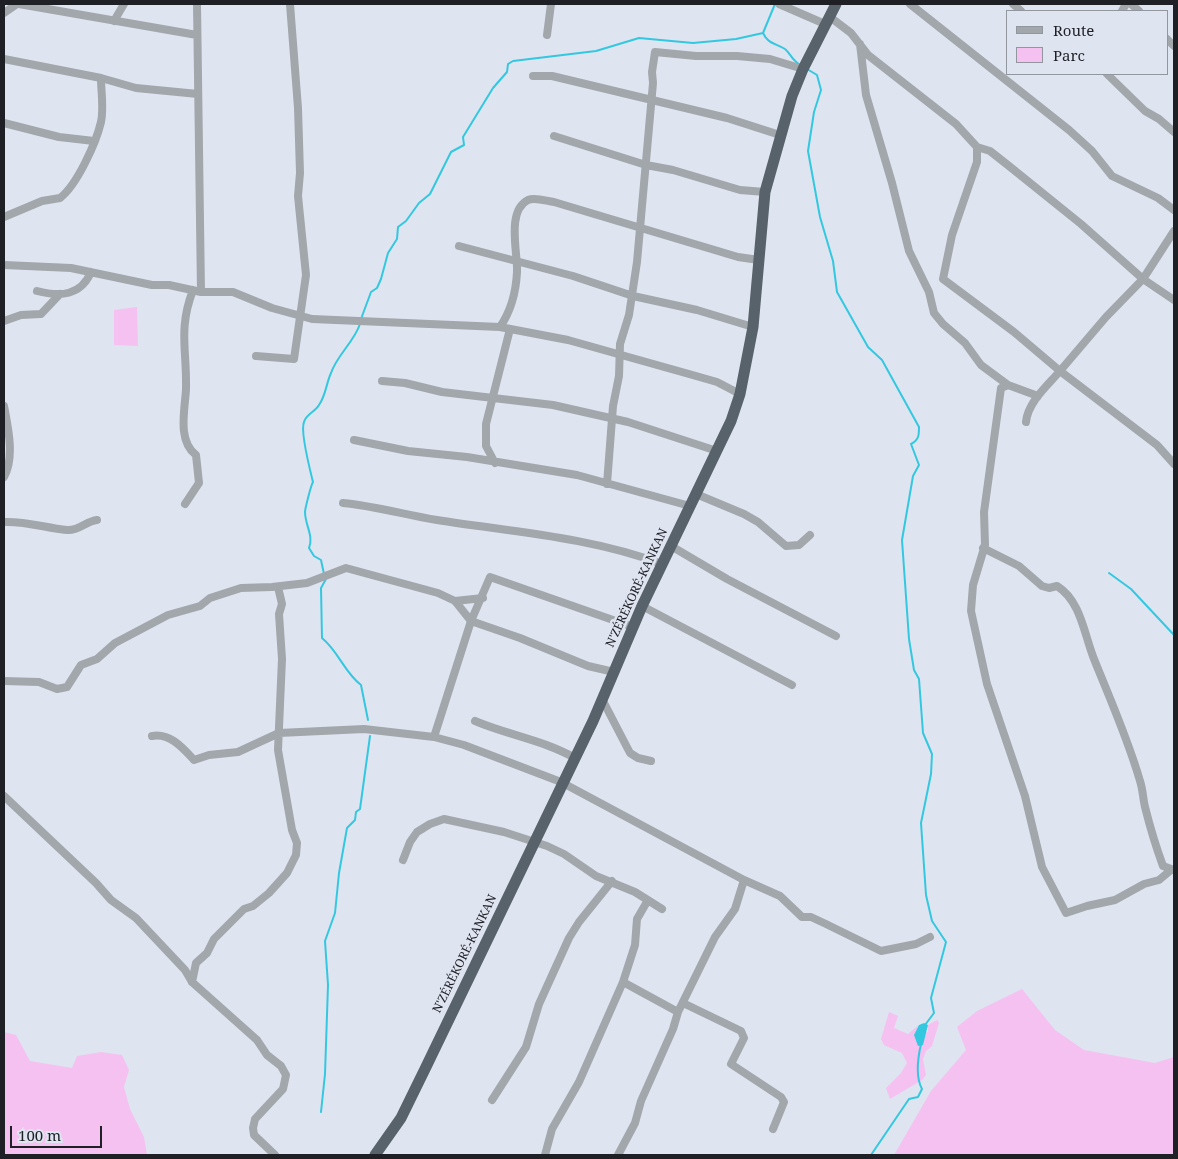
<!DOCTYPE html>
<html>
<head>
<meta charset="utf-8">
<style>
	body { margin:0 }
	#map { position:relative; width:1178px; height:1159px; overflow:hidden; background:#dfe4f1; font-family:"Noto Serif",serif }
	canvas { display:block }
	.frame { position:absolute; inset:0; border:5px solid #1e2025; pointer-events:none }
	.legend { position:absolute; left:1006px; top:10px; width:162px; height:65px; box-sizing:border-box; background:#dfe4f1; border:1px solid #92969f; margin:0; padding:6px 9px; list-style:none; font-size:15px; color:#1e2025 }
	.legend li { display:flex; align-items:center; gap:10px; height:25px }
	.legend b { width:25px; border:1px solid #92969f }
	.scale { position:absolute; left:10px; top:1126px; width:92px; height:22px; box-sizing:border-box; border:2px solid #1e2025; border-top:0; padding-left:6px; font-size:15px; line-height:18px; white-space:nowrap; color:#1e2025; -webkit-text-stroke:4px #dfe4f1; paint-order:stroke }
</style>
</head>
<body>
<div id="map">
<canvas width="1178" height="1159"></canvas>
<div class="frame"></div>
<ul class="legend">
<li><b style="height:6px;background:#a2a7ab"></b>Route</li>
<li><b style="height:14px;background:#f5c1f0"></b>Parc</li>
</ul>
<div class="scale">100 m</div>
</div>
<script>
const ctx = document.querySelector('canvas').getContext('2d');
ctx.lineJoin = 'round';
function paint(path, color) { ctx.fillStyle = color; ctx.fill(path, 'evenodd'); }
function trace(path, color, width, dash) { ctx.strokeStyle = color; ctx.lineWidth = width; ctx.lineCap = dash ? 'butt' : 'round'; ctx.setLineDash(dash || []); ctx.stroke(path); }
function drawText(font, color, halo, rows, align = 'center') {
  ctx.font = font + ' "Noto Serif",serif'; ctx.lineWidth = 5; ctx.setLineDash([]); ctx.textBaseline = 'middle'; ctx.strokeStyle = halo; ctx.fillStyle = color; for (const [text, x, y, turn = 0] of rows) {
    ctx.save(); ctx.translate(x, y); ctx.rotate((+turn || 0) * Math.PI / 180); ctx.textAlign = isNaN(turn) ? turn : align; if (halo) ctx.strokeText(text, 0, 0); ctx.fillText(text, 0, 0); ctx.restore();
  }
}
const green = new Path2D(`
	M137,307L138,346L114,345V310Z
	M1022,989L1055,1030L1084,1050L1155,1063L1174,1057V1155H894L931,1091L966,1050L957,1027L977,1011Z
	M889,1012L898,1016L894,1028L908,1034L919,1025L914,1035L928,1032V1025L937,1020L939,1023L932,1046L926,1051L923,1059L926,1075L922,1080L890,1099L886,1088L901,1073L907,1063L902,1053L884,1045L881,1039Z
	M4,1032L16,1035L30,1061L72,1068L77,1056L101,1052L122,1055L129,1070L124,1087L130,1109L144,1137L147,1155H4Z`);
const water = new Path2D(`
	M924,1023L928,1025L923,1045L918,1046L914,1035L919,1025Z`);
const stream = new Path2D(`
	M775,4L763,33C768,44 775,43 785,49C790,53 792,60 799,64
	M807,69L817,75L821,90L814,112L808,151L820,217L833,261L837,292L868,347L882,360L919,427C919,435 919,440 911,444L919,465L913,476L902,540L909,639L914,670L919,679L923,733L932,754L931,774L921,823L926,895L932,921L946,942L931,998L934,1013L925,1025
	M361,319L371,292L377,288L381,279L388,253L397,239L398,227L406,221L419,203L430,194L451,152L464,145L463,137L493,88L507,72L508,64L513,61L596,51L639,38L693,43L736,39L763,33
	M1109,573L1131,589L1174,635
	M324,574L321,560L314,556L309,548C314,536 305,525 305,512C305,509 311,485 313,482C310,470 300,431 304,422C306,414 315,412 319,405C326,395 326,384 331,373C337,355 354,342 360,324
	M326,579L321,588L322,638C339,652 344,672 361,685L368,720
	M321,1112L325,1074L328,985L325,941L335,913L339,873L347,828L355,820L356,812L360,809L370,736
	M871,1155L909,1099L918,1097L922,1089C915,1076 918,1057 921,1044`);
const minor = new Path2D(`
	M19,4L197,35
	M197,4L201,292
	M779,4L825,24
	M910,4L1069,130L1092,151L1112,176L1158,198L1174,210
	M1013,4L1021,11
	M1131,4L1139,11
	M1122,11L1126,4
	M4,13L17,4
	M830,17L851,33L868,55L956,124L977,147L990,151L1009,166L1081,224L1143,279L1174,300
	M114,21L124,4
	M547,35L551,4
	M1167,39L1174,46
	M860,44L866,95L892,183L909,251L929,292L934,313L943,324L965,343L981,365L1008,385
	M4,59L101,78L136,88L198,94
	M1107,74L1145,111L1159,119L1174,132
	M533,76H552L727,118L780,135
	M4,123L59,137L94,141
	M554,136L646,165L673,170L740,190L765,192
	M977,147V162L952,235L943,279L1014,332L1060,371C1047,386 1028,402 1026,422
	M4,217L42,201L60,198C77,185 96,143 101,122C104,108 101,92 101,78
	M1174,231L1143,279L1106,317L1060,371L1157,445L1174,464
	M459,246L573,276L633,296L697,310L753,327
	M4,265L71,268L152,285H169L201,292H233L272,308L312,319L500,327L568,340L689,374L717,382L740,394
	M37,291C60,297 81,296 91,272
	M4,321L21,315L41,314L60,294
	M500,327C511,311 516,292 517,272C518,253 506,211 528,200C535,197 546,201 554,202L738,257L759,260
	M256,356L294,359L306,275L298,196L300,173L298,108L290,4
	M382,381L405,383L442,392L553,405L628,422L717,451
	M1038,396L1008,385L1001,388L984,512L985,545L973,585L971,611L987,684L1025,796L1042,867L1066,913L1087,906L1115,900L1144,884L1159,880L1171,870
	M4,406C8,427 15,458 4,477
	M354,440L408,451L467,457L577,475L690,506
	M495,463L486,446V424L510,329
	M607,484L613,406L619,376L620,344L629,315L637,262L653,83L652,72L655,52L696,56H737L770,59L803,69
	M696,494L744,514L758,522L786,546L799,545L810,535
	M343,503C375,506 406,515 437,520C513,532 590,537 662,564
	M185,504L199,483L196,455C177,441 185,409 186,389C187,350 178,329 193,290
	M4,522C26,521 46,528 67,530C79,531 86,521 97,520
	M671,546L727,579L836,636
	M983,548L1019,566L1042,586L1049,588L1057,586C1081,601 1084,634 1094,659C1110,699 1128,739 1140,781C1143,790 1143,799 1145,807C1150,827 1156,847 1163,866L1174,870
	M455,601L483,598
	M642,606L792,685
	M4,681L39,682L57,689L67,687L81,665L97,659L115,643L168,615L200,606L210,598L241,588L272,587L307,583L346,568L438,593L455,601L471,621L520,638L588,666L614,672
	M602,699L630,753L638,758L651,761
	M475,721C508,735 543,740 575,758
	M152,736C170,733 182,747 194,760L209,755L238,752L279,733L364,729L434,737L464,745L561,782L744,880L735,909L715,937L678,1012L673,1029L641,1101L635,1123L618,1155
	M434,737L471,621L490,577L633,627
	M4,796L96,883L111,900L136,918L185,970L192,982L257,1040L267,1055L281,1066L286,1075L283,1089L255,1119L253,1128L254,1135L275,1155
	M403,860L410,842L417,832L430,824L444,819L504,832L547,846L564,854L596,876L635,892L662,909
	M744,880L780,896L802,917H811L826,924L881,951L916,944L930,937
	M192,982L196,963L207,953L214,939L244,909L253,906L269,893L287,873L296,855L297,843L292,830L278,750L282,659L279,614L282,604L278,587
	M623,982L678,1012
	M683,1003L741,1031L744,1038L731,1064L781,1097L784,1102L773,1129
	M492,1100L526,1047L539,1004L569,938L579,922L612,881
	M545,1155L552,1129L579,1082L623,982L635,945L637,919L648,900`);
const highway = new Path2D(`
	M375,1155L401,1118L425,1069L593,721L642,606L731,421L740,394L753,327L765,192L792,96L803,69L836,4`);
const streetNames = [
	["N'ZÉRÉKORÉ-KANKAN",637,588,-65],
	["N'ZÉRÉKORÉ-KANKAN",465,954,-64]
];
paint(green, '#f5c1f0');
paint(water, '#33c8df');
trace(stream, '#33c8df', 2);
trace(minor, '#a2a7ab', 8);
trace(highway, '#57626a', 11);
drawText('12px', '#1e2025', '#dfe4f1', streetNames);
</script>
</body>
</html>
